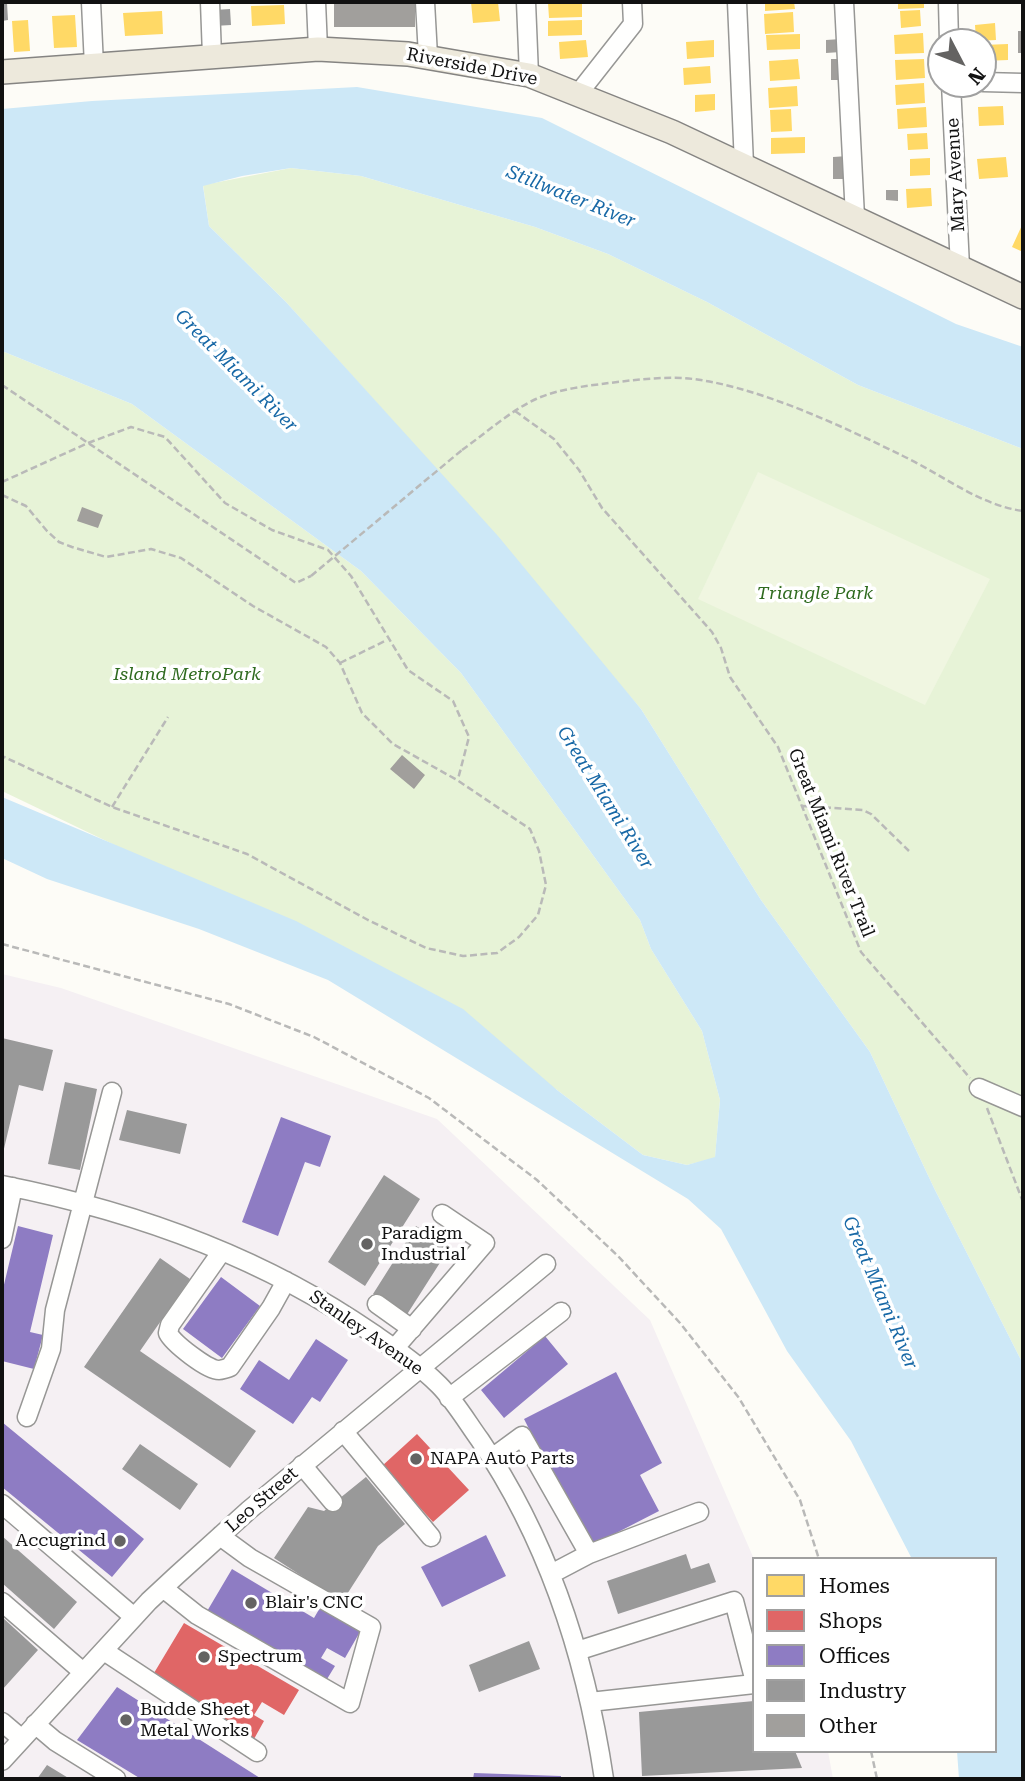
<!DOCTYPE html>
<html>
<head>
<meta charset="utf-8">
<style>
	body { margin:0 }
	#map { position:relative; width:1025px; height:1781px; overflow:hidden; background:#fdfcf7; font-family:"Roboto Serif",serif }
	canvas { display:block }
	.frame { position:absolute; inset:0; border:4px solid #111; pointer-events:none }
	.legend { position:absolute; left:752px; top:1557px; width:245px; height:196px; box-sizing:border-box; background:#fff; border:2px solid #a0a0a0; margin:0; padding:9px 12px; list-style:none; font-size:21px; color:#111 }
	.legend li { display:flex; align-items:center; gap:14px; height:35px }
	.legend b { width:35px; border:2px solid #a0a0a0 }
	.north { position:absolute; left:927px; top:28px; width:70px; height:70px; box-sizing:border-box; background:#fff; border:2px solid #a0a0a0; border-radius:50%; rotate:132deg; font-size:19px; font-weight:700; line-height:28px; text-align:center; color:#111 }
	.north::after { content:''; display:block; margin:auto; width:24px; height:32px; background:#646362; clip-path:polygon(50% 0,100% 100%,50% 72%,0 100%) }
</style>
</head>
<body>
<div id="map">
<canvas width="1025" height="1781"></canvas>
<div class="frame"></div>
<ul class="legend">
<li><b style="height:19px;background:#ffd966"></b>Homes</li>
<li><b style="height:19px;background:#e06666"></b>Shops</li>
<li><b style="height:19px;background:#8e7cc3"></b>Offices</li>
<li><b style="height:19px;background:#999"></b>Industry</li>
<li><b style="height:19px;background:#a19f9c"></b>Other</li>
</ul>
<div class="north">N</div>
</div>
<script>
const ctx = document.querySelector('canvas').getContext('2d');
ctx.lineJoin = 'round';
function paint(path, color) { ctx.fillStyle = color; ctx.fill(path, 'evenodd'); }
function trace(path, color, width, dash) { ctx.strokeStyle = color; ctx.lineWidth = width; ctx.lineCap = dash ? 'butt' : 'round'; ctx.setLineDash(dash || []); ctx.stroke(path); }
function drawText(font, color, halo, rows, align = 'center') {
  ctx.font = font + ' "Roboto Serif",serif'; ctx.lineWidth = 7; ctx.setLineDash([]); ctx.textBaseline = 'middle'; ctx.strokeStyle = halo; ctx.fillStyle = color; for (const [text, x, y, turn = 0] of rows) {
    ctx.save(); ctx.translate(x, y); ctx.rotate((+turn || 0) * Math.PI / 180); ctx.textAlign = isNaN(turn) ? turn : align; if (halo) ctx.strokeText(text, 0, 0); ctx.fillText(text, 0, 0); ctx.restore();
  }
}
const industrial = new Path2D(`
	M2,974L61,988L437,1119L650,1320L754,1559V1751H828L833,1779H2Z`);
const green = new Path2D(`
	M291,168L361,176L535,227L608,254L707,302L858,385L1023,449V1364L934,1188L870,1052L761,900L641,709L391,419L286,302L209,226L203,185Z
	M2,351L132,404L361,571L461,673L640,920L651,949L702,1031L720,1100L715,1158L687,1165L643,1155L557,1090L125,850L2,791Z`);
const pitch = new Path2D(`
	M758,472L990,579L925,705L698,599Z`);
const water = new Path2D(`
	M357,87L542,118L956,324L1023,347V449L858,385L707,302L608,254L535,227L361,176L291,168L242,176L203,186L209,226L286,302L498,536L641,709L761,900L870,1052L934,1188L1023,1364V1779H959L957,1751H995V1559H912L851,1441L787,1351L721,1229L688,1199L328,980L199,929L47,879L2,858V797L296,921L463,1009L557,1090L643,1155L687,1165L715,1157L720,1100L702,1031L651,949L640,920L461,673L361,571L132,404L2,351V109L92,101Z`);
const homes = new Path2D(`
	M471,2H498L500,21L473,23Z
	M582,2V17L549,18L548,3Z
	M765,2H794L795,9L765,11Z
	M898,2H924V8L898,9Z
	M284,5L285,24L252,26L251,6Z
	M920,10L921,26L901,28L900,11Z
	M162,11L163,34L125,36L123,13Z
	M793,12L794,32L765,34L764,14Z
	M75,15L77,47L54,48L52,16Z
	M28,20L30,51L14,52L12,21Z
	M582,20V35L548,36V21Z
	M995,23L996,40L976,41L975,25Z
	M923,33L924,53L895,54L894,35Z
	M800,34V49L767,50L766,35Z
	M586,40L588,57L560,59L559,42Z
	M714,40V57L687,59L686,42Z
	M1008,44V60L983,61V45Z
	M798,59L800,79L770,81L769,61Z
	M924,59L925,78L896,80L895,60Z
	M710,66L711,83L684,85L683,68Z
	M924,83L925,103L896,105L895,85Z
	M797,86L798,106L769,108L768,88Z
	M715,94V110L695,112V95Z
	M1003,106L1004,125L979,126L978,107Z
	M926,107L927,127L898,129L897,109Z
	M791,109L792,131L771,132L770,110Z
	M927,133L928,149L908,150L907,134Z
	M805,137V153L771,154V138Z
	M1006,157L1008,177L979,179L977,159Z
	M930,158V175L910,176V159Z
	M931,188L932,206L907,208L906,189Z
	M1023,223V252L1012,247Z`);
const shops = new Path2D(`
	M417,1434L469,1490L433,1522L382,1466Z
	M184,1623L299,1690L284,1715L262,1702L254,1715L264,1721L254,1739L151,1678Z`);
const offices = new Path2D(`
	M281,1117L331,1136L320,1167L305,1162L278,1236L242,1222Z
	M18,1226L53,1235L30,1332L43,1335L34,1369L2,1361V1293Z
	M221,1277L260,1306L222,1358L183,1329Z
	M545,1336L568,1364L504,1418L481,1390Z
	M316,1339L348,1360L320,1402L312,1397L293,1424L240,1389L259,1360L289,1380Z
	M616,1372L662,1463L640,1475L659,1511L589,1547L524,1419Z
	M2,1422L144,1539L112,1577L2,1487Z
	M486,1535L506,1576L442,1607L421,1567Z
	M232,1569L314,1618L321,1606L361,1630L345,1658L327,1648L321,1658L335,1666L324,1684L206,1613Z
	M117,1687L260,1778L141,1779L77,1740Z
	M474,1773L561,1776V1779H473Z`);
const industry = new Path2D(`
	M7,3L8,20L2,21V4Z
	M230,9L231,25L214,26V10Z
	M2,1038L53,1050L43,1091L19,1085L3,1153Z
	M65,1082L97,1089L80,1170L48,1164Z
	M127,1110L187,1124L180,1154L119,1140Z
	M384,1175L420,1199L365,1286L328,1262Z
	M416,1226L450,1247L406,1316L373,1294Z
	M160,1258L190,1279L140,1351L256,1431L230,1468L84,1367Z
	M140,1444L198,1484L180,1510L122,1469Z
	M366,1477L405,1524L378,1546L342,1602L274,1558L308,1507L324,1511Z
	M2,1536L77,1602L54,1629L2,1583Z
	M686,1554L691,1569L709,1563L716,1582L618,1614L607,1581Z
	M2,1617L38,1650L2,1690Z
	M529,1641L540,1669L479,1692L469,1665Z
	M754,1701V1751H795L802,1768L642,1776L639,1712Z
	M47,1765L70,1779H37Z`);
const building = new Path2D(`
	M334,2H415V27H334Z
	M1018,31H1023V53H1018Z
	M841,39V52L826,53V40Z
	M831,59H844L843,80H831Z
	M848,156L849,179H833V157Z
	M886,190H898V201L886,200Z
	M82,507L103,515L98,528L77,521Z
	M402,755L425,775L414,789L390,769Z`);
const path = new Path2D(`
	M2,385L296,583L311,576
	M515,411L554,439L579,470L602,508L712,632L721,648L730,677L778,747L861,952L970,1078
	M462,450C486,433 510,411 536,399C558,389 586,386 609,383C634,380 658,377 683,378C751,383 842,426 903,456C943,475 979,505 1023,511
	M2,482L88,443L131,427L165,437L225,503L272,530L328,550L351,576L408,670L453,701L469,737L458,779
	M2,495L26,506L47,531L59,542L72,547L106,557L151,549L181,558L253,606L326,647L340,663L362,713L393,744L457,780L530,829L539,851L546,885L538,915L519,937L497,953L463,956L426,948L368,920L247,854L112,807L2,756
	M340,663L387,640
	M803,806L863,810L871,814L909,851
	M112,807L168,717
	M2,944L229,1004L314,1037L429,1098L537,1180L618,1256L680,1323L739,1398L800,1500L819,1559
	M987,1108L1023,1202
	M871,1751L877,1779`);
const minor = new Path2D(`
	M91,2L94,66
	M210,2L212,56
	M316,2L318,49
	M425,2L428,56
	M526,2L529,75
	M737,2L744,165
	M844,2L855,217
	M948,2L949,42
	M983,82L1023,83
	M951,84L960,267
	M578,94L633,24L632,2
	M979,1088L1023,1107
	M2,1185C134,1211 261,1256 372,1333C395,1349 419,1365 439,1385C454,1400 467,1422 480,1440C549,1542 586,1658 604,1779
	M2,1239L13,1187
	M222,1251L170,1325L168,1333C173,1343 207,1370 219,1370C221,1370 228,1368 230,1367L271,1308L286,1281
	M377,1304L412,1329
	M394,1349L485,1243L442,1214
	M449,1398L561,1312
	M27,1417L51,1349L55,1310L112,1092
	M343,1431L431,1537
	M492,1458L522,1436L589,1554L551,1574
	M302,1465L333,1502
	M2,1504L134,1617
	M589,1554L699,1512
	M163,1588L197,1615L350,1703L371,1627L250,1558L220,1536
	M2,1602L83,1672
	M104,1651L257,1752
	M577,1651L734,1601L754,1678
	M590,1702L754,1684
	M2,1722L22,1739
	M35,1724L55,1741L116,1779
	M2,1761L149,1601L177,1575L249,1510L546,1264`);
const major = new Path2D(`
	M2,72L318,49L408,54L529,75L672,132L1023,297`);
const pathBridge = new Path2D(`
	M311,576L462,450`);
const markers = [
	[367,1244,7,"#646362"],
	[416,1459,7,"#646362"],
	[120,1541,7,"#646362"],
	[251,1603,7,"#646362"],
	[204,1657,7,"#646362"],
	[126,1720,7,"#646362"]
];
const streetNames = [
	["Riverside Drive",472,67,11],
	["Mary Avenue",956,175,-93],
	["Great Miami River Trail",831,843,68],
	["Stanley Avenue",366,1333,35],
	["Leo Street",262,1500,-41]
];
const parkNames = [
	["Triangle Park",815,594],
	["Island MetroPark",187,675]
];
const poiNames = [
	["Paradigm",381,1234],
	["Industrial",381,1255],
	["NAPA Auto Parts",430,1459],
	["Accugrind",106,1541,"right"],
	["Blair's CNC",265,1603],
	["Spectrum",218,1657],
	["Budde Sheet",140,1710],
	["Metal Works",140,1731]
];
const waterNames = [
	["Stillwater River",571,197,22],
	["Great Miami River",236,371,45],
	["Great Miami River",605,798,58],
	["Great Miami River",880,1293,67]
];
paint(industrial, '#f5f0f3');
paint(green, '#e7f3d7');
paint(pitch, '#f0f6e1');
paint(water, '#cde8f7');
paint(homes, '#ffd966');
paint(shops, '#e06666');
paint(offices, '#8e7cc3');
paint(industry, '#999');
paint(building, '#a19f9c');
trace(minor, '#979795', 21);
trace(major, '#858482', 26);
trace(path, '#b9b9b8', 2.5, [7, 3.5]);
trace(minor, '#fffffe', 18);
trace(major, '#ede9dc', 23);
trace(pathBridge, '#b9b9b8', 2.5, [7, 3.5]);
for (const [x, y, r, color] of markers) { const dot = new Path2D(); dot.arc(x, y, r, 0, 2 * Math.PI); ctx.fillStyle = color; ctx.fill(dot); trace(dot, '#fff', 2.5); }
drawText('18px', '#111', '#fff', streetNames);
drawText('italic 18px', '#2f6b1f', '#fff', parkNames);
drawText('18px', '#111', '#fff', poiNames, 'left');
drawText('italic 19px', '#1768a6', '#fff', waterNames);
</script>
</body>
</html>
